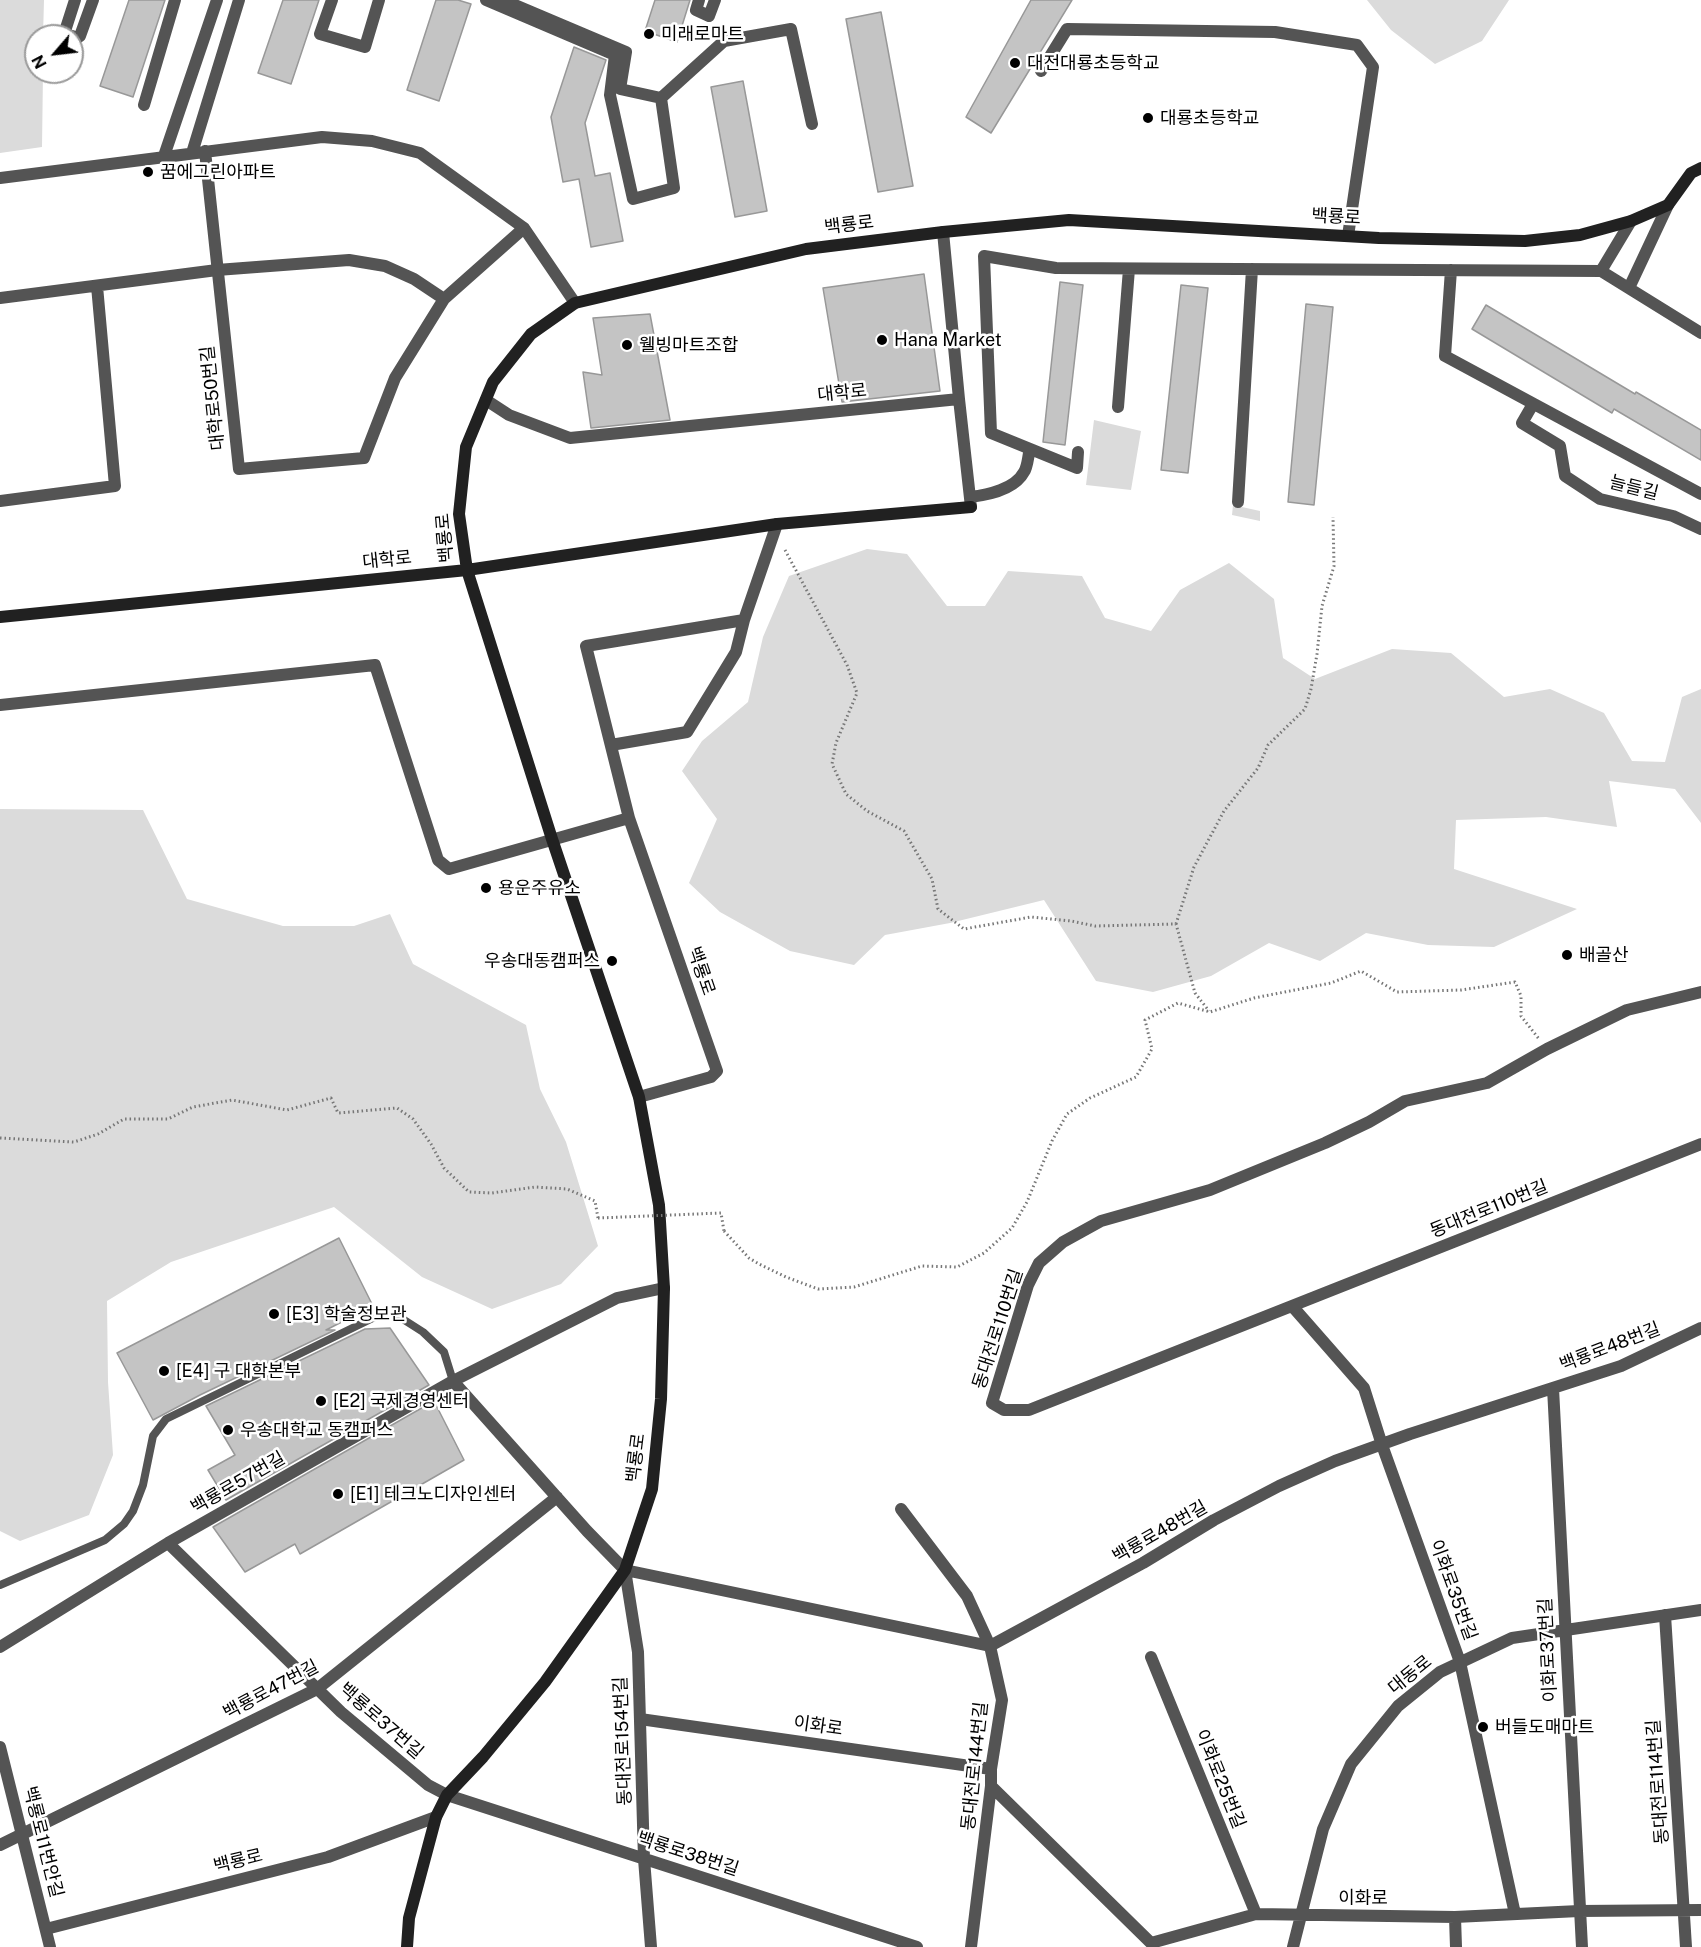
<!DOCTYPE html>
<html>
<head>
<meta charset="utf-8">
<style>
	body { margin:0 }
	#map { position:relative; width:1701px; height:1947px; overflow:hidden; background:#fff; font-family:"Public Sans",sans-serif }
	canvas { display:block }
	.north { position:absolute; left:24px; top:24px; width:60px; height:60px; box-sizing:border-box; background:#fff; border:2px solid #999; border-radius:50%; rotate:242deg; font-size:16px; font-weight:700; line-height:24px; text-align:center; color:#000 }
	.north::after { content:''; display:block; margin:auto; width:21px; height:27px; background:#000; clip-path:polygon(50% 0,100% 100%,50% 72%,0 100%) }
</style>
</head>
<body>
<div id="map">
<canvas width="1701" height="1947"></canvas>
<div class="north">N</div>
</div>
<script>
const ctx = document.querySelector('canvas').getContext('2d');
ctx.lineJoin = 'round';
function paint(path, color) { ctx.fillStyle = color; ctx.fill(path, 'evenodd'); }
function trace(path, color, width, dash) { ctx.strokeStyle = color; ctx.lineWidth = width; ctx.lineCap = dash ? 'butt' : 'round'; ctx.setLineDash(dash || []); ctx.stroke(path); }
function drawText(font, color, halo, rows, align = 'center') {
  ctx.font = font + ' "Public Sans","Noto Sans KR",sans-serif'; ctx.lineWidth = 5; ctx.setLineDash([]); ctx.textBaseline = 'middle'; ctx.strokeStyle = halo; ctx.fillStyle = color; for (const [text, x, y, turn = 0] of rows) {
    ctx.save(); ctx.translate(x, y); ctx.rotate((+turn || 0) * Math.PI / 180); ctx.textAlign = isNaN(turn) ? turn : align; if (halo) ctx.strokeText(text, 0, 0); ctx.fillText(text, 0, 0); ctx.restore();
  }
}
const green = new Path2D(`
	M0,0H44L43,36H36V72H43L42,147L0,153Z
	M1367,0H1509L1482,41L1435,64L1391,30Z
	M1094,420L1141,431L1131,490L1086,485Z
	M1233,505L1260,511V521L1232,515Z
	M867,549L907,554L947,606H985L1008,571L1082,576L1105,618L1151,631L1180,590L1229,563L1274,599L1283,658L1315,679L1392,649L1451,653L1504,697L1550,689L1604,713L1632,761L1665,762L1682,697L1701,689V823L1675,789L1609,781L1617,827L1546,817L1456,820L1454,869L1577,909L1494,947L1428,945L1366,933L1320,961L1269,943L1211,976L1153,992L1096,981L1044,900L950,923L885,935L854,965L790,951L720,912L689,883L717,819L682,771L702,741L748,702L763,637L789,576Z
	M0,809L143,810L187,899L283,926H354L390,914L413,964L526,1025L540,1089L566,1142L598,1246L561,1284L492,1309L422,1277L334,1207L171,1262L107,1301L108,1382L113,1455L89,1515L20,1541L0,1531Z`);
const building = new Path2D(`
	M129,0H165L133,97L100,86Z
	M283,0H319L291,84L258,73Z
	M436,0H458L471,4L439,101L407,90Z
	M655,0H690L677,42L645,31Z
	M1031,0H1072L991,133L966,117Z
	M881,12L913,186L878,192L846,19Z
	M574,47L606,60L585,123L595,176L610,173L623,241L591,247L579,179L563,182L551,117Z
	M743,81L767,211L735,217L711,87Z
	M924,274L940,391L842,402L823,288Z
	M1060,282L1083,285L1065,445L1043,442Z
	M1181,285L1208,288L1188,473L1161,470Z
	M1306,304L1333,307L1314,505L1288,502Z
	M1486,305L1635,394L1636,392L1701,430V460L1614,409L1612,413L1472,329Z
	M650,314L670,420L591,428L583,372L602,375L593,318Z
	M339,1238L373,1306L326,1330H335L200,1395L153,1420L117,1353Z
	M390,1328L429,1385L226,1500L208,1470L235,1455L206,1406L365,1329Z
	M434,1401L464,1460L300,1554L295,1544L245,1572L213,1527Z`);
const path = new Path2D(`
	M785,550L847,665L857,693L836,743L832,764L846,794L867,811L904,831L932,879L938,909L964,929L1031,917L1071,921L1095,926L1176,924L1195,993L1209,1011
	M1176,924L1194,867L1224,811L1258,768L1268,745L1305,709L1311,689L1317,654L1322,606L1334,566L1333,517
	M0,1138L74,1142L98,1134L124,1119H168L193,1107L232,1100L287,1110L331,1098L338,1113L397,1108L413,1119L431,1144L444,1168L469,1192L492,1193L535,1187L567,1189L595,1201L598,1218
	M724,1231L749,1258L759,1264L786,1277L818,1289L854,1287L922,1266L957,1267L984,1253L1012,1228L1027,1202L1052,1141L1067,1114L1090,1098L1136,1077L1152,1049L1145,1020L1178,1003L1210,1012L1254,998L1331,983L1361,971L1397,992L1461,990L1515,982L1521,996V1016L1539,1039`);
const lane = new Path2D(`
	M0,1585L105,1540L124,1524L133,1511L143,1485L153,1436L166,1419L375,1317L398,1316L423,1332L444,1352L453,1381`);
const street = new Path2D(`
	M332,0L320,34L365,47L379,0
	M486,0L615,55L610,95L633,199L674,188L661,98L620,89L626,52L503,0
	M699,0L696,10L709,16L715,0
	M72,36L77,38L80,36L93,0
	M72,36L66,35V28L75,0
	M1041,71L1067,29L1275,32L1357,45L1373,67L1348,236
	M661,98L724,41L791,29L812,124
	M144,105L175,0
	M205,151L239,469L364,458L395,378L444,299L524,228
	M192,153L239,0
	M164,156L217,0
	M0,178L322,137L372,141L420,153L524,228L575,303
	M943,232L959,399L971,507
	M1451,270L1445,356L1701,494
	M1601,271L1631,221
	M1629,288L1668,205
	M0,298L217,270L349,260L385,266L414,279L444,299
	M486,400L509,415L570,438L959,399
	M1533,404L1522,423L1560,446L1565,476L1600,499L1673,516L1701,529
	M1118,407L1129,269
	M1078,452L1077,468L991,433L984,256L1056,268L1601,271L1701,333
	M970,497C988,495 1015,489 1024,472C1028,466 1028,455 1030,449
	M0,501L115,486L97,286
	M1238,502L1252,269
	M0,705L375,665L438,860L449,869L629,818
	M611,745L687,732L736,652L744,620L777,524
	M1701,992L1627,1010L1547,1049L1487,1083L1405,1101L1369,1122L1325,1143L1210,1190L1101,1221L1063,1242L1039,1263L1028,1285L992,1403L1004,1410H1029L1701,1144
	M639,1097L711,1077L717,1071L629,818L586,646L744,620
	M1293,1307L1364,1388L1382,1445L1460,1662L1515,1914
	M453,1381L587,1531L625,1570
	M1553,1388L1582,1947
	M901,1509L967,1596L990,1646L1002,1700L991,1769V1786L971,1947
	M168,1543L341,1712L428,1785L447,1795L917,1947
	M625,1570L990,1646L1143,1563L1214,1520L1279,1486L1335,1461L1410,1434L1621,1366L1701,1328
	M625,1570L638,1652L644,1859L651,1947
	M1665,1615L1686,1947
	M0,1647L168,1543L453,1381L617,1298L664,1288
	M1151,1657L1256,1914
	M640,1719L991,1769
	M0,1747L50,1947
	M991,1786L1151,1943L1256,1914L1455,1917L1579,1911L1701,1910
	M0,1845L317,1689L557,1497
	M1455,1917L1456,1947
	M46,1929L328,1857L436,1817
	M1293,1947L1323,1829L1351,1764L1398,1706L1440,1672L1512,1638L1701,1610`);
const secondary = new Path2D(`
	M0,617L467,570L777,524L971,507
	M407,1947L409,1918L436,1817L447,1795L483,1757L545,1682L625,1570L652,1489L661,1399L664,1288L659,1205L639,1097L552,839L467,570L459,514L466,447L493,382L531,334L575,303L806,249L943,232L1069,220L1379,238L1525,241L1580,235L1631,221L1668,205L1691,173L1701,168`);
const pathBridge = new Path2D(`
	M598,1218L721,1213L724,1231`);
const markers = [
	[649,34,6,"#000"],
	[1015,63,6,"#000"],
	[1148,118,6,"#000"],
	[148,172,6,"#000"],
	[882,340,6,"#000"],
	[627,345,6,"#000"],
	[486,888,6,"#000"],
	[1567,955,6,"#000"],
	[612,961,6,"#000"],
	[274,1314,6,"#000"],
	[164,1371,6,"#000"],
	[321,1401,6,"#000"],
	[228,1430,6,"#000"],
	[338,1494,6,"#000"],
	[1483,1727,6,"#000"]
];
const poiNames = [
	["미래로마트",661,34],
	["대전대룡초등학교",1027,63],
	["대룡초등학교",1160,118],
	["꿈에그린아파트",160,172],
	["Hana Market",894,340],
	["웰빙마트조합",639,345],
	["용운주유소",498,888],
	["배골산",1579,955],
	["우송대동캠퍼스",600,961,"right"],
	["[E3] 학술정보관",286,1314],
	["[E4] 구 대학본부",176,1371],
	["[E2] 국제경영센터",333,1401],
	["우송대학교 동캠퍼스",240,1430],
	["[E1] 테크노디자인센터",350,1494],
	["버들도매마트",1495,1727]
];
const streetNames = [
	["백룡로",1336,217,3],
	["백룡로",849,225,-7],
	["대학로",842,393,-6],
	["대학로50번길",213,398,-96],
	["늘들길",1634,488,14],
	["백룡로",445,538,-95],
	["대학로",387,560,-6],
	["백룡로",701,971,71],
	["동대전로110번길",1489,1209,-22],
	["동대전로110번길",998,1329,-72],
	["백룡로48번길",1610,1347,-21],
	["백룡로",636,1458,-83],
	["백룡로57번길",238,1483,-30],
	["백룡로48번길",1160,1532,-30],
	["이화로35번길",1453,1590,70],
	["이화로37번길",1548,1650,-93],
	["대동로",1410,1675,-39],
	["백룡로47번길",271,1690,-28],
	["백룡로37번길",381,1721,41],
	["이화로",818,1726,8],
	["동대전로154번길",623,1741,-92],
	["동대전로144번길",975,1766,-84],
	["이화로25번길",1220,1779,68],
	["동대전로114번길",1658,1782,-94],
	["백룡로11번안길",43,1842,76],
	["백룡로38번길",688,1854,18],
	["백룡로",238,1861,-14],
	["이화로",1363,1898]
];
paint(green, '#dbdbdb');
paint(building, '#c4c4c4');
trace(building, '#989898', 1.5);
trace(path, '#767676', 3, [1.5, 3]);
trace(lane, '#545454', 8);
trace(street, '#545454', 12);
trace(secondary, '#212121', 12);
trace(pathBridge, '#767676', 3, [1.5, 3]);
for (const [x, y, r, color] of markers) { const dot = new Path2D(); dot.arc(x, y, r, 0, 2 * Math.PI); ctx.fillStyle = color; ctx.fill(dot); trace(dot, '#fff', 2); }
drawText('18px', '#000', '#fff', poiNames, 'left');
drawText('18px', '#000', '#fff', streetNames);
</script>
</body>
</html>
